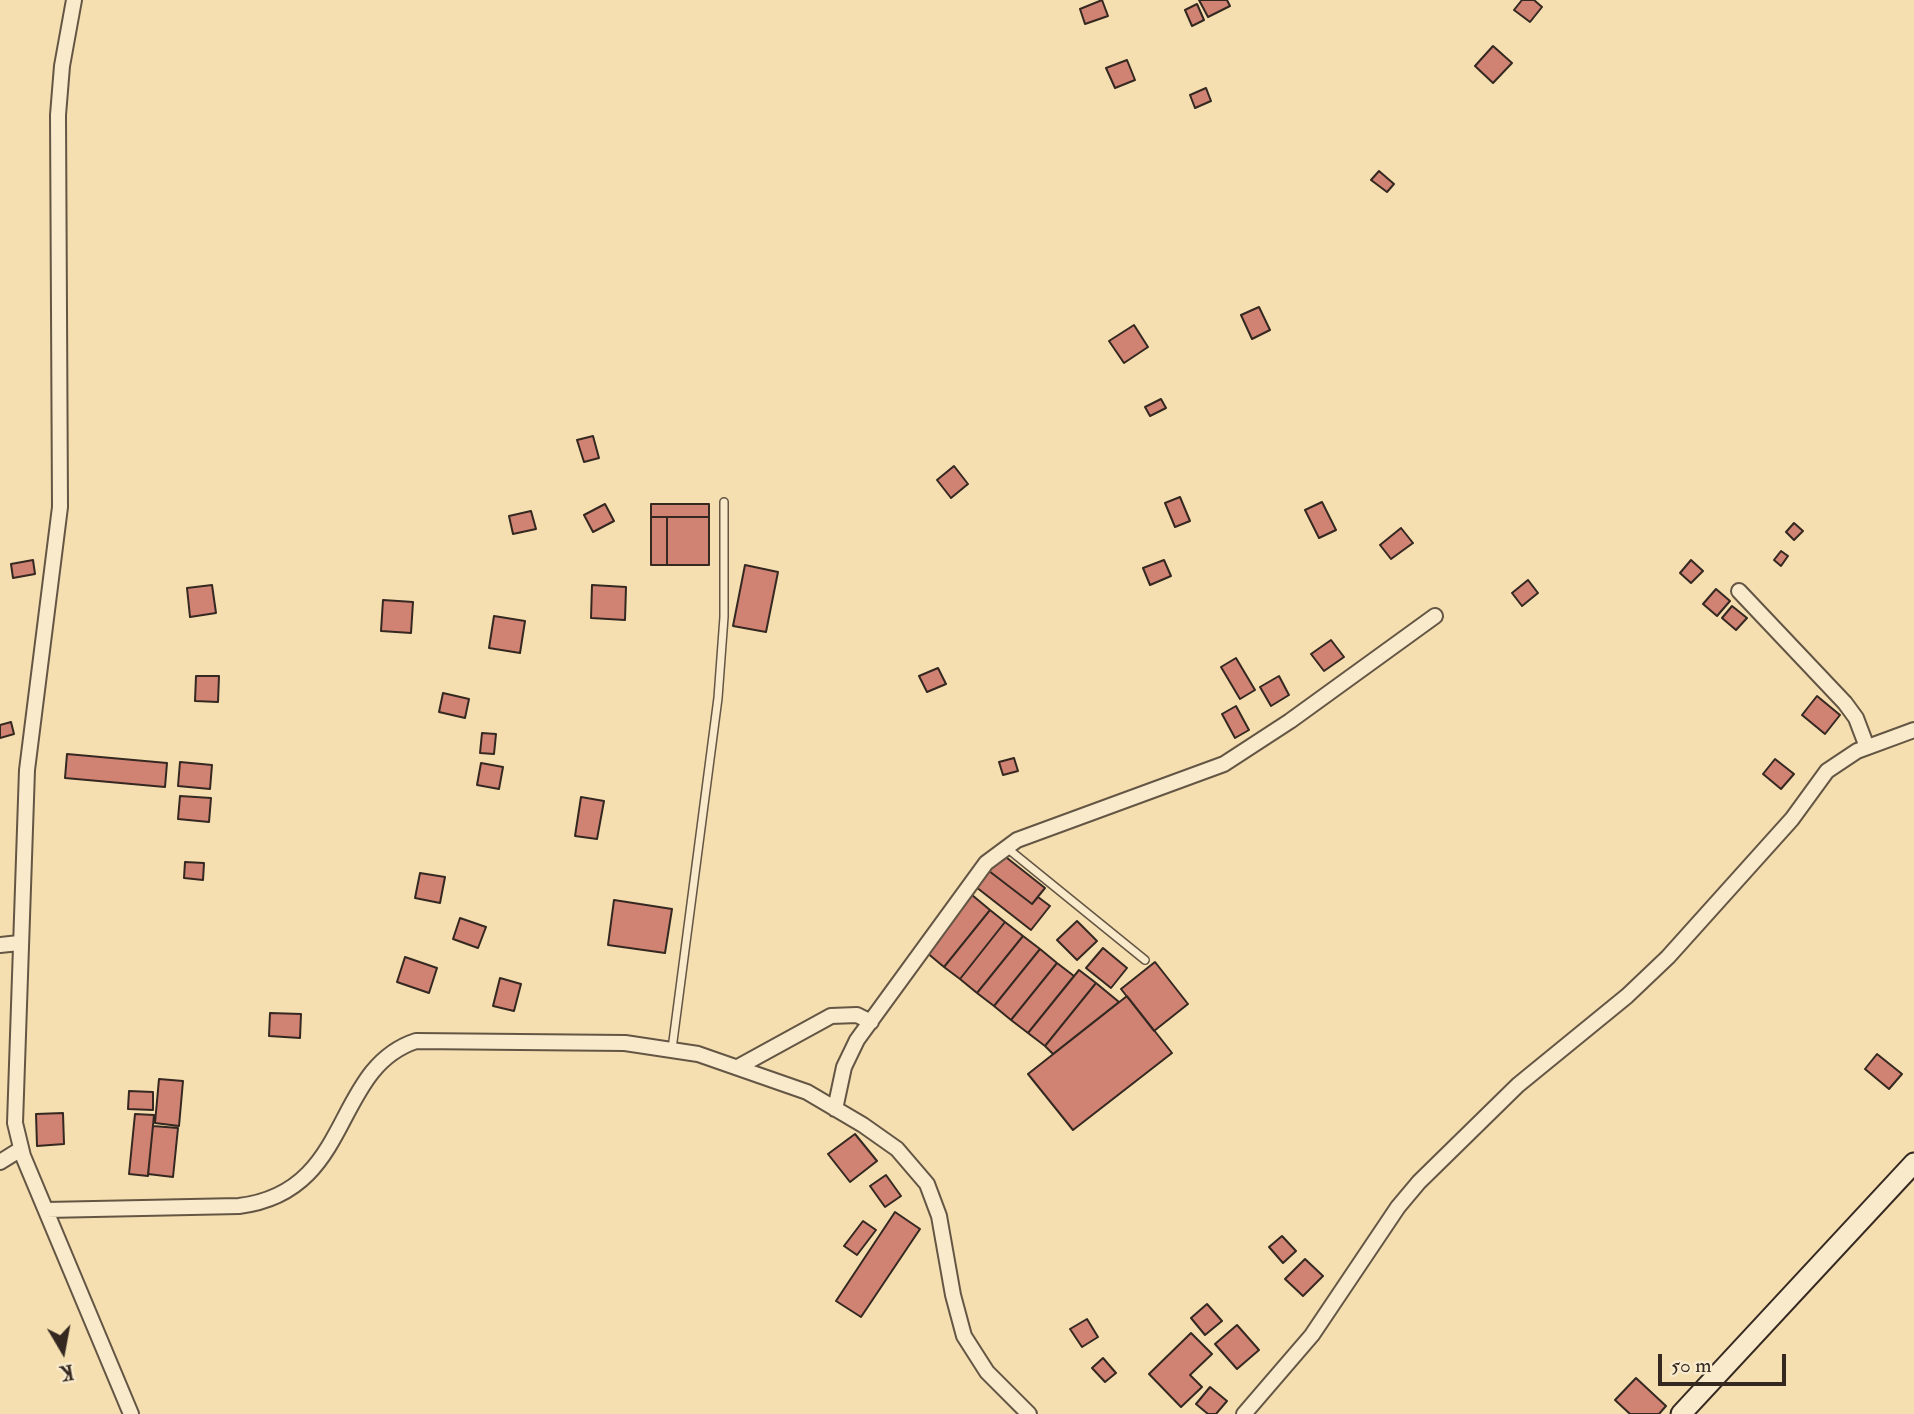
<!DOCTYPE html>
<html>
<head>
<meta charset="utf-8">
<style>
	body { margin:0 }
	#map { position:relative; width:1914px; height:1414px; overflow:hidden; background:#f5deaf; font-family:"IM FELL Double Pica",serif }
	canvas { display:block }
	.north { position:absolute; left:28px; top:1316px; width:70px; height:70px; -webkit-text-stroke:5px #f8eacb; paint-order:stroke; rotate:170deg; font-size:19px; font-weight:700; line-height:28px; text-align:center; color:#342821 }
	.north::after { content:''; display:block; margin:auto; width:24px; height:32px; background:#342821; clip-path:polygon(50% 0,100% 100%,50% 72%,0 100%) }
	.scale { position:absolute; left:1658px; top:1354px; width:128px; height:32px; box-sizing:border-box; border:4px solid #342821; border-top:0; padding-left:9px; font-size:21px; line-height:24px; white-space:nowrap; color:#342821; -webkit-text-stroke:5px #f8eacb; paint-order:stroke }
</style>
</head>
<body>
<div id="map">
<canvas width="1914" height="1414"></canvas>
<div class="north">K</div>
<div class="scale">50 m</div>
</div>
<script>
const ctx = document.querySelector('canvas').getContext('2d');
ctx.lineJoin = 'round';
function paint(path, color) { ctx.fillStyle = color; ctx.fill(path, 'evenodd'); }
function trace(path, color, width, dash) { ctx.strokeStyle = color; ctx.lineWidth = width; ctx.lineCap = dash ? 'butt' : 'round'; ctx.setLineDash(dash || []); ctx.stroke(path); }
const building = new Path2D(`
	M1102,0L1108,16L1085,24L1080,9Z
	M1199,0H1227L1230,6L1208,17Z
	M1522,0H1534L1542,7L1530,22L1514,10Z
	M1197,4L1204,20L1192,26L1185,10Z
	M1493,46L1512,63L1493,83L1475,66Z
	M1127,60L1135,80L1115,88L1106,68Z
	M1206,88L1211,101L1195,108L1190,95Z
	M1379,171L1394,184L1387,192L1371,180Z
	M1259,307L1270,330L1252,339L1241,315Z
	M1134,325L1148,347L1124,363L1109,341Z
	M1161,399L1166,408L1150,416L1145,407Z
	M593,436L599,458L584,462L577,440Z
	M954,466L968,484L951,498L937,480Z
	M1180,497L1190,521L1175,527L1165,503Z
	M1322,502L1336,530L1319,538L1305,510Z
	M605,504L614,521L593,532L584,515Z
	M651,504H709V517H651Z
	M531,511L536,529L513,534L509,516Z
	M651,517H667V565H651Z
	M667,517H709V565H667Z
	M1794,523L1803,531L1794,540L1786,532Z
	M1401,528L1413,543L1391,559L1380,545Z
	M1781,551L1788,556L1781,566L1774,560Z
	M33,560L35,574L13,578L11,564Z
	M1164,560L1171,576L1150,585L1143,568Z
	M1691,560L1703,571L1691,583L1680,573Z
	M745,565L778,572L766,632L733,626Z
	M1528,580L1538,593L1522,606L1512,593Z
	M212,585L216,613L190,617L187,588Z
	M592,585L626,587L625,620L591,618Z
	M1716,589L1730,601L1717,616L1703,604Z
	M383,600L413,602L411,633L381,631Z
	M1732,606L1747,618L1736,630L1722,618Z
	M494,616L525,621L520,653L489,648Z
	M1331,640L1344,657L1324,671L1311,654Z
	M1236,658L1255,690L1240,699L1221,667Z
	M938,668L946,684L927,692L919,676Z
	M196,676H219L218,702L195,701Z
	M1279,676L1289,695L1271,706L1260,687Z
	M443,693L469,699L465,718L439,712Z
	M1817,696L1840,715L1825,734L1802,715Z
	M1236,706L1249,730L1235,738L1222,714Z
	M11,722L14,734L0,738V725Z
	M482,733L496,734L494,754L480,753Z
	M67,754L167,763L165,787L65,778Z
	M1014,758L1018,771L1003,775L999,762Z
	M1775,759L1794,774L1781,789L1763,774Z
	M180,762L212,765L210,789L178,786Z
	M481,763L503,767L499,789L477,785Z
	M180,796L211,798L209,822L178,819Z
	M581,797L604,801L597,839L575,836Z
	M1002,854L1045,888L1032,904L989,871Z
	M185,862L204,863L203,880L184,878Z
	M989,871L1032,904L1038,897L1050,906L1031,930L976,887Z
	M420,873L445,877L440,903L415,898Z
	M972,895L990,910L944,967L926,952Z
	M614,900L672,909L665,953L608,945Z
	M990,910L1005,922L960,979L944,967Z
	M460,918L486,927L478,948L453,939Z
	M1077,921L1097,941L1077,960L1057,940Z
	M1005,922L1023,936L977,993L960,979Z
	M1023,936L1040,949L994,1006L977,993Z
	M1103,948L1127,968L1111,988L1086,968Z
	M1040,949L1057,963L1011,1020L994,1006Z
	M405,957L437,968L429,993L397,982Z
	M1155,962L1188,1004L1154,1031L1121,989Z
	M1057,963L1074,976L1028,1033L1011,1020Z
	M1079,970L1096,983L1045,1046L1028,1033Z
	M500,978L521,984L514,1011L493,1006Z
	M1096,983L1119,1002L1053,1054L1045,1046Z
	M1127,996L1172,1053L1073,1130L1028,1074Z
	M270,1013L301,1014L300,1038L269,1036Z
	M1877,1054L1902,1074L1889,1089L1865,1069Z
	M159,1079L183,1081L179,1126L155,1123Z
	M129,1091L153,1092V1110L128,1109Z
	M63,1113L64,1144L37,1146L36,1114Z
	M135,1114L154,1115L148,1176L129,1174Z
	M153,1126L178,1128L173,1177L148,1174Z
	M855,1134L877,1161L850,1182L828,1154Z
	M886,1175L901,1196L885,1207L870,1186Z
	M895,1212L920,1229L861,1317L836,1301Z
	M863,1221L876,1230L857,1255L844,1246Z
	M1282,1236L1296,1251L1283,1263L1269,1247Z
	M1305,1259L1323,1276L1303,1296L1285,1279Z
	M1207,1304L1222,1321L1205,1335L1191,1318Z
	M1087,1319L1098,1337L1082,1347L1070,1329Z
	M1237,1325L1259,1350L1237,1369L1215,1344Z
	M1191,1333L1212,1354L1190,1375L1202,1387L1181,1407L1149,1374Z
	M1103,1358L1116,1373L1105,1382L1092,1368Z
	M1636,1378L1666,1406L1659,1414H1630L1615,1400Z
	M1210,1387L1227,1401L1216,1414H1208L1196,1404Z`);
const lane = new Path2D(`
	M1007,848L1145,960
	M672,1049L718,698L724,617V502`);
const street = new Path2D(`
	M74,0L62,66L58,115L60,507L27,770L15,1123L23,1156L131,1414
	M1739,591L1845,703L1856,718L1867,747
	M0,945L19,943
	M738,1067L831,1016L857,1015L871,1022
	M835,1109L844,1067L857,1040L986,863L1017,840L1224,764L1290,721L1435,616
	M0,1162L21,1149
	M46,1210L239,1206C354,1192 331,1069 416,1041L625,1043L698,1054L807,1092L863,1125L897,1149L927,1184L939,1216L953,1295L964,1336L987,1372L1029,1414
	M1244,1414L1312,1335L1398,1207L1419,1182L1518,1085L1627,996L1668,957L1792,819L1827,771L1857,751L1914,730`);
const secondary = new Path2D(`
	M1681,1414L1914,1163`);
paint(building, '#d08373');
trace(building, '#342821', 2);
trace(lane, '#645644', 10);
trace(street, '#645644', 18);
trace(secondary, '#342821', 23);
trace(lane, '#f8eacb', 7);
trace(street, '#f8eacb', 14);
trace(secondary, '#f8eacb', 19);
</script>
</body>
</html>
